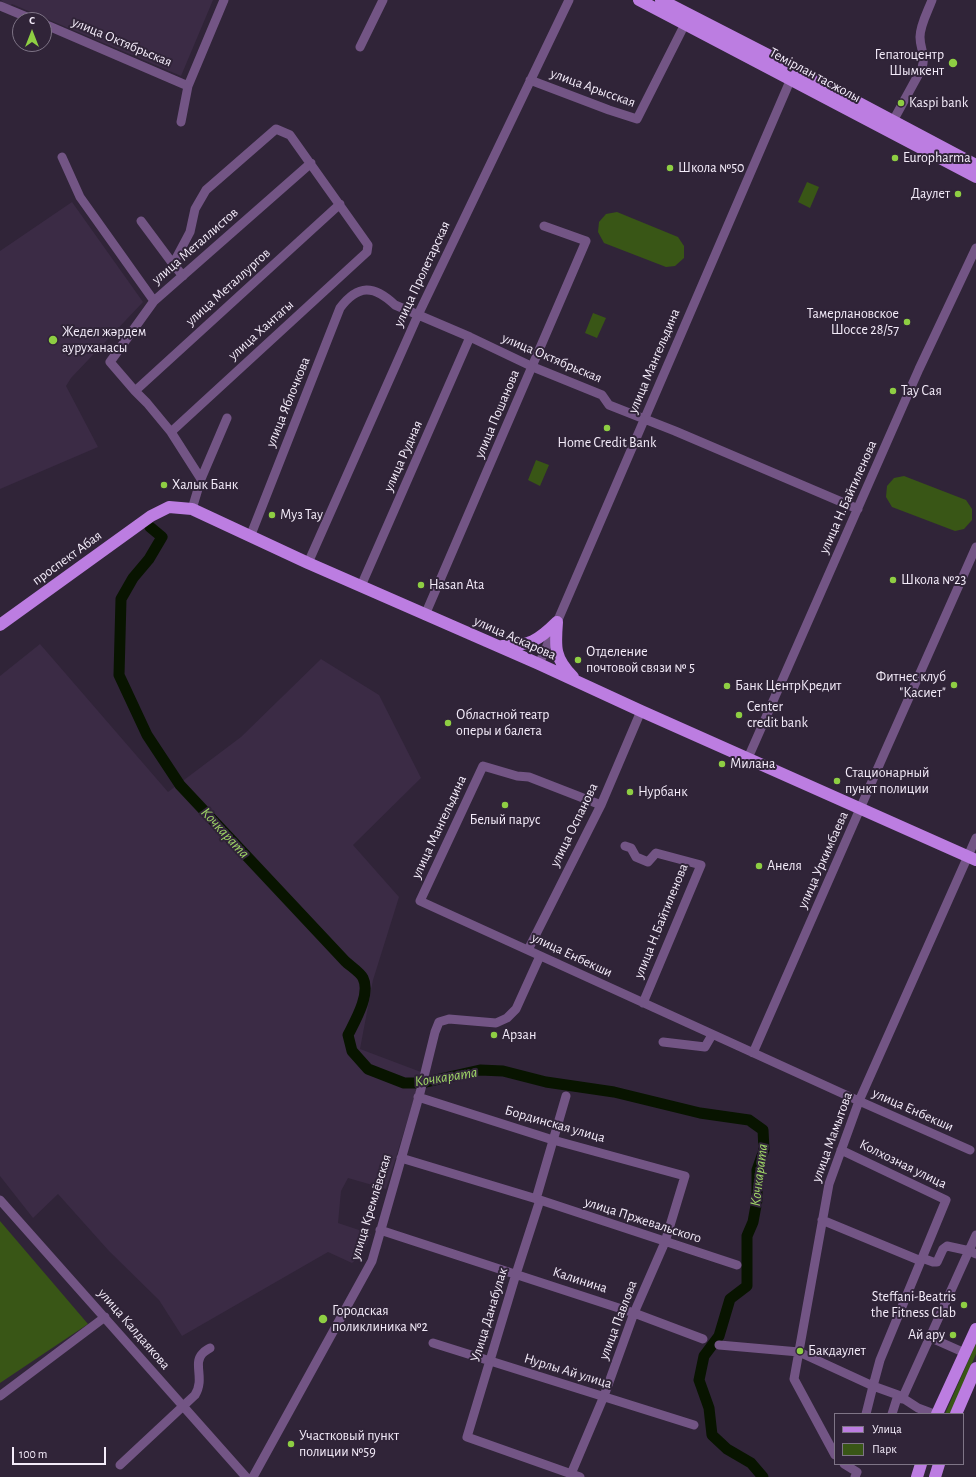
<!DOCTYPE html>
<html>
<head>
<meta charset="utf-8">
<style>
	body { margin:0 }
	#map { position:relative; width:976px; height:1477px; overflow:hidden; background:#302438; font-family:"Alegreya Sans",sans-serif }
	canvas { display:block }
	.legend { position:absolute; left:834px; top:1413px; width:130px; height:52px; box-sizing:border-box; background:#302438; border:1px solid #7e7486; margin:0; padding:5px 7px; list-style:none; font-size:12px; color:#f4ecfa }
	.legend li { display:flex; align-items:center; gap:8px; height:20px }
	.legend b { width:20px; border:1px solid #7e7486 }
	.north { position:absolute; left:12px; top:12px; width:40px; height:40px; box-sizing:border-box; background:#302438; border:1px solid #7e7486; border-radius:50%; rotate:0deg; font-size:11px; font-weight:700; line-height:16px; text-align:center; color:#f4ecfa }
	.north::after { content:''; display:block; margin:auto; width:14px; height:18px; background:#8ece43; clip-path:polygon(50% 0,100% 100%,50% 72%,0 100%) }
	.scale { position:absolute; left:12px; top:1447px; width:94px; height:18px; box-sizing:border-box; border:2px solid #f4ecfa; border-top:0; padding-left:5px; font-size:12px; line-height:14px; white-space:nowrap; color:#f4ecfa; -webkit-text-stroke:3px #302438; paint-order:stroke }
</style>
</head>
<body>
<div id="map">
<canvas width="976" height="1477"></canvas>
<ul class="legend">
<li><b style="height:5px;background:#bc7de1"></b>Улица</li>
<li><b style="height:11px;background:#395616"></b>Парк</li>
</ul>
<div class="north">С</div>
<div class="scale">100 m</div>
</div>
<script>
const ctx = document.querySelector('canvas').getContext('2d');
ctx.lineJoin = 'round';
function paint(path, color) { ctx.fillStyle = color; ctx.fill(path, 'evenodd'); }
function trace(path, color, width, dash) { ctx.strokeStyle = color; ctx.lineWidth = width; ctx.lineCap = dash ? 'butt' : 'round'; ctx.setLineDash(dash || []); ctx.stroke(path); }
function drawText(font, color, halo, rows, align = 'center') {
  ctx.font = font + ' "Alegreya Sans",sans-serif'; ctx.lineWidth = 4; ctx.setLineDash([]); ctx.textBaseline = 'middle'; ctx.strokeStyle = halo; ctx.fillStyle = color; for (const [text, x, y, turn = 0] of rows) {
    ctx.save(); ctx.translate(x, y); ctx.rotate((+turn || 0) * Math.PI / 180); ctx.textAlign = isNaN(turn) ? turn : align; if (halo) ctx.strokeText(text, 0, 0); ctx.fillText(text, 0, 0); ctx.restore();
  }
}
const built = new Path2D(`
	M1,0H213L181,76L12,4L8,7Z
	M72,202L143,302L71,378L66,386L98,447L0,489V251Z
	M40,644L168,792L241,737L321,659L379,695L421,778L353,845L399,897L373,980L360,1049L421,1072L417,1090L386,1189L348,1178L341,1191L338,1223L371,1234L363,1253L352,1263L328,1252L182,1336L159,1300L109,1251L58,1194L33,1218L0,1176V676Z`);
const green = new Path2D(`
	M807,182L819,187L810,208L798,202Z
	M617,212L678,237L684,246V258L675,266L666,267L604,243L598,232L599,222L606,214Z
	M593,313L606,318L597,338L585,333Z
	M536,460L549,465L540,486L528,480Z
	M904,476L966,500L972,509V520L964,529L955,531L892,507L886,497L887,486L894,478Z
	M0,1221L88,1324L0,1383Z
	M976,1343V1354L950,1414H945Z`);
const river = new Path2D(`
	M150,527L162,537L149,559L133,578L121,599L119,675L147,735L180,785L345,961C350,966 360,972 363,978C371,994 355,1021 348,1035L352,1051L368,1069L404,1083H422L480,1070L503,1071L546,1082L614,1092L700,1113L749,1120L763,1130L764,1150L757,1170V1200L753,1222L747,1236V1286L730,1299L719,1336L704,1356L699,1380L709,1408L712,1435L727,1449L751,1463L763,1477`);
const minor = new Path2D(`
	M0,6L34,20
	M44,24L188,86
	M360,47L383,0
	M530,80L609,110L637,119L685,24
	M893,121L922,68C926,54 920,49 920,37C920,25 928,11 932,0
	M181,122L188,86L224,0
	M62,157L80,197L154,301
	M141,221L173,264
	M135,391L340,204
	M171,432L367,252L368,245L290,135L276,129L206,190L195,209L190,232L173,264L183,276
	M201,479L227,418
	M192,509L201,479L171,432L147,403L135,391L110,362L154,301L311,163
	M250,537L340,308C358,284 374,285 395,305L470,337L533,367L602,395L609,405L675,431L858,509
	M308,563L418,315L569,0
	M361,586L470,337
	M425,615L586,241L544,226
	M539,664L793,74
	M748,758L919,369L976,248
	M601,805L529,777L517,776L483,766L420,901L859,1101L970,1150
	M625,846L631,848L636,857L648,862L656,853L701,865L643,1003
	M528,950L601,805L641,711
	M663,1042L705,1047L712,1035
	M753,1053L884,754L976,547
	M418,1097L553,1140L685,1176L665,1242L634,1313L604,1396L571,1474
	M401,1158L540,1200L737,1265
	M536,1199L566,1096
	M0,1200L246,1477
	M540,1200L516,1274L467,1437L580,1477
	M822,1220L921,1261
	M380,1230L634,1313L703,1339
	M922,1258L933,1262H937L943,1249L947,1246L970,1251L976,1254
	M929,1337L965,1353
	M433,1343L694,1425
	M719,1345L799,1352L873,1386L880,1360L946,1200L841,1150
	M0,1396L105,1317
	M902,1399L976,1235
	M866,1414L873,1386L898,1395L918,1408L934,1414
	M892,1414L898,1395
	M835,1455L794,1379L829,1184L859,1101L976,838
	M844,1464L857,1472L855,1477
	M120,1465L195,1395C205,1379 193,1364 202,1354C204,1351 207,1350 210,1348
	M253,1477L372,1261L420,1093L435,1032L439,1022L449,1019L496,1023L507,1018L516,1009L540,956`);
const major = new Path2D(`
	M639,0L976,177
	M661,0L782,62L976,165
	M557,622C555,647 554,658 573,677
	M0,625L151,516L169,507L192,509L308,563L539,664L641,711L976,860
	M502,646C529,646 538,641 557,622
	M937,1414L976,1329
	M956,1414L976,1368
	M917,1477L921,1464
	M935,1477L939,1464`);
const markers = [
	[953,63,5,"#8ece43"],
	[901,103,4,"#8ece43"],
	[895,158,4,"#8ece43"],
	[670,168,4,"#8ece43"],
	[958,194,4,"#8ece43"],
	[907,322,4,"#8ece43"],
	[53,340,5,"#8ece43"],
	[893,391,4,"#8ece43"],
	[607,428,4,"#8ece43"],
	[164,485,4,"#8ece43"],
	[272,515,4,"#8ece43"],
	[893,580,4,"#8ece43"],
	[421,585,4,"#8ece43"],
	[578,660,4,"#8ece43"],
	[954,685,4,"#8ece43"],
	[727,686,4,"#8ece43"],
	[739,715,4,"#8ece43"],
	[448,723,4,"#8ece43"],
	[722,764,4,"#8ece43"],
	[837,781,4,"#8ece43"],
	[630,792,4,"#8ece43"],
	[505,805,4,"#8ece43"],
	[759,866,4,"#8ece43"],
	[494,1035,4,"#8ece43"],
	[964,1305,4,"#8ece43"],
	[323,1319,5,"#8ece43"],
	[953,1335,4,"#8ece43"],
	[800,1351,4,"#8ece43"],
	[291,1444,4,"#8ece43"]
];
const streetNames = [
	["улица Октябрьская",122,42,23],
	["Темірлан тасжолы",815,75,28],
	["улица Арысская",593,88,20],
	["улица Металлистов",195,246,-41],
	["улица Пролетарская",422,274,-65],
	["улица Металлургов",228,287,-42],
	["улица Хантагы",261,330,-42],
	["улица Октябрьская",552,358,23],
	["улица Мангельдина",654,361,-67],
	["улица Яблочкова",288,402,-68],
	["улица Пошанова",497,414,-67],
	["улица Рудная",403,456,-66],
	["улица Н.Байтиленова",848,497,-66],
	["проспект Абая",67,558,-36],
	["улица Аскарова",515,638,24],
	["улица Оспанова",574,825,-64],
	["улица Мангельдина",439,827,-65],
	["улица Уркимбаева",823,860,-66],
	["улица Н.Байтиленова",661,921,-68],
	["улица Енбекши",572,955,25],
	["улица Енбекши",913,1110,24],
	["Бординская улица",555,1124,16],
	["улица Мамытова",832,1137,-70],
	["Колхозная улица",903,1164,26],
	["улица Кремлёвская",371,1207,-73],
	["улица Пржевальского",643,1220,18],
	["Калинина",580,1280,18],
	["Улица Данабулак",489,1315,-73],
	["улица Павлова",618,1320,-69],
	["улица Калдаякова",134,1329,49],
	["Нурлы Ай улица",568,1371,17]
];
const poiNames = [
	["Гепатоцентр",944,55,"right"],
	["Шымкент",944,71,"right"],
	["Kaspi bank",909,103],
	["Europharma",903,158],
	["Школа №50",678,168],
	["Даулет",950,194,"right"],
	["Тамерлановское",899,314,"right"],
	["Шоссе 28/57",899,330,"right"],
	["Жедел жәрдем",62,332],
	["ауруханасы",62,348],
	["Тау Сая",901,391],
	["Home Credit Bank",607,443,"center"],
	["Халык Банк",172,485],
	["Муз Тау",280,515],
	["Школа №23",901,580],
	["Hasan Ata",429,585],
	["Отделение",586,652],
	["почтовой связи № 5",586,668],
	["Фитнес клуб",946,677,"right"],
	["\"Касиет\"",946,693,"right"],
	["Банк ЦентрКредит",735,686],
	["Center",747,707],
	["credit bank",747,723],
	["Областной театр",456,715],
	["оперы и балета",456,731],
	["Милана",730,764],
	["Стационарный",845,773],
	["пункт полиции",845,789],
	["Нурбанк",638,792],
	["Белый парус",505,820,"center"],
	["Анеля",767,866],
	["Арзан",502,1035],
	["Steffani-Beatris",956,1297,"right"],
	["the Fitness Clab",956,1313,"right"],
	["Городская",332,1311],
	["поликлиника №2",332,1327],
	["Ай ару",945,1335,"right"],
	["Бакдаулет",808,1351],
	["Участковый пункт",299,1436],
	["полиции №59",299,1452]
];
const waterNames = [
	["Кочкарата",225,833,47],
	["Кочкарата",446,1077,-9],
	["Кочкарата",759,1175,-83]
];
paint(built, '#3b2b45');
paint(green, '#395616');
trace(river, '#081400', 11);
trace(minor, '#735585', 9);
trace(major, '#bc7de1', 12);
for (const [x, y, r, color] of markers) { const dot = new Path2D(); dot.arc(x, y, r, 0, 2 * Math.PI); ctx.fillStyle = color; ctx.fill(dot); trace(dot, '#302438', 1.5); }
drawText('14px', '#f4ecfa', '#302438', streetNames);
drawText('14px', '#f4ecfa', '#302438', poiNames, 'left');
drawText('italic 15px', '#9fd667', '#302438', waterNames);
</script>
</body>
</html>
